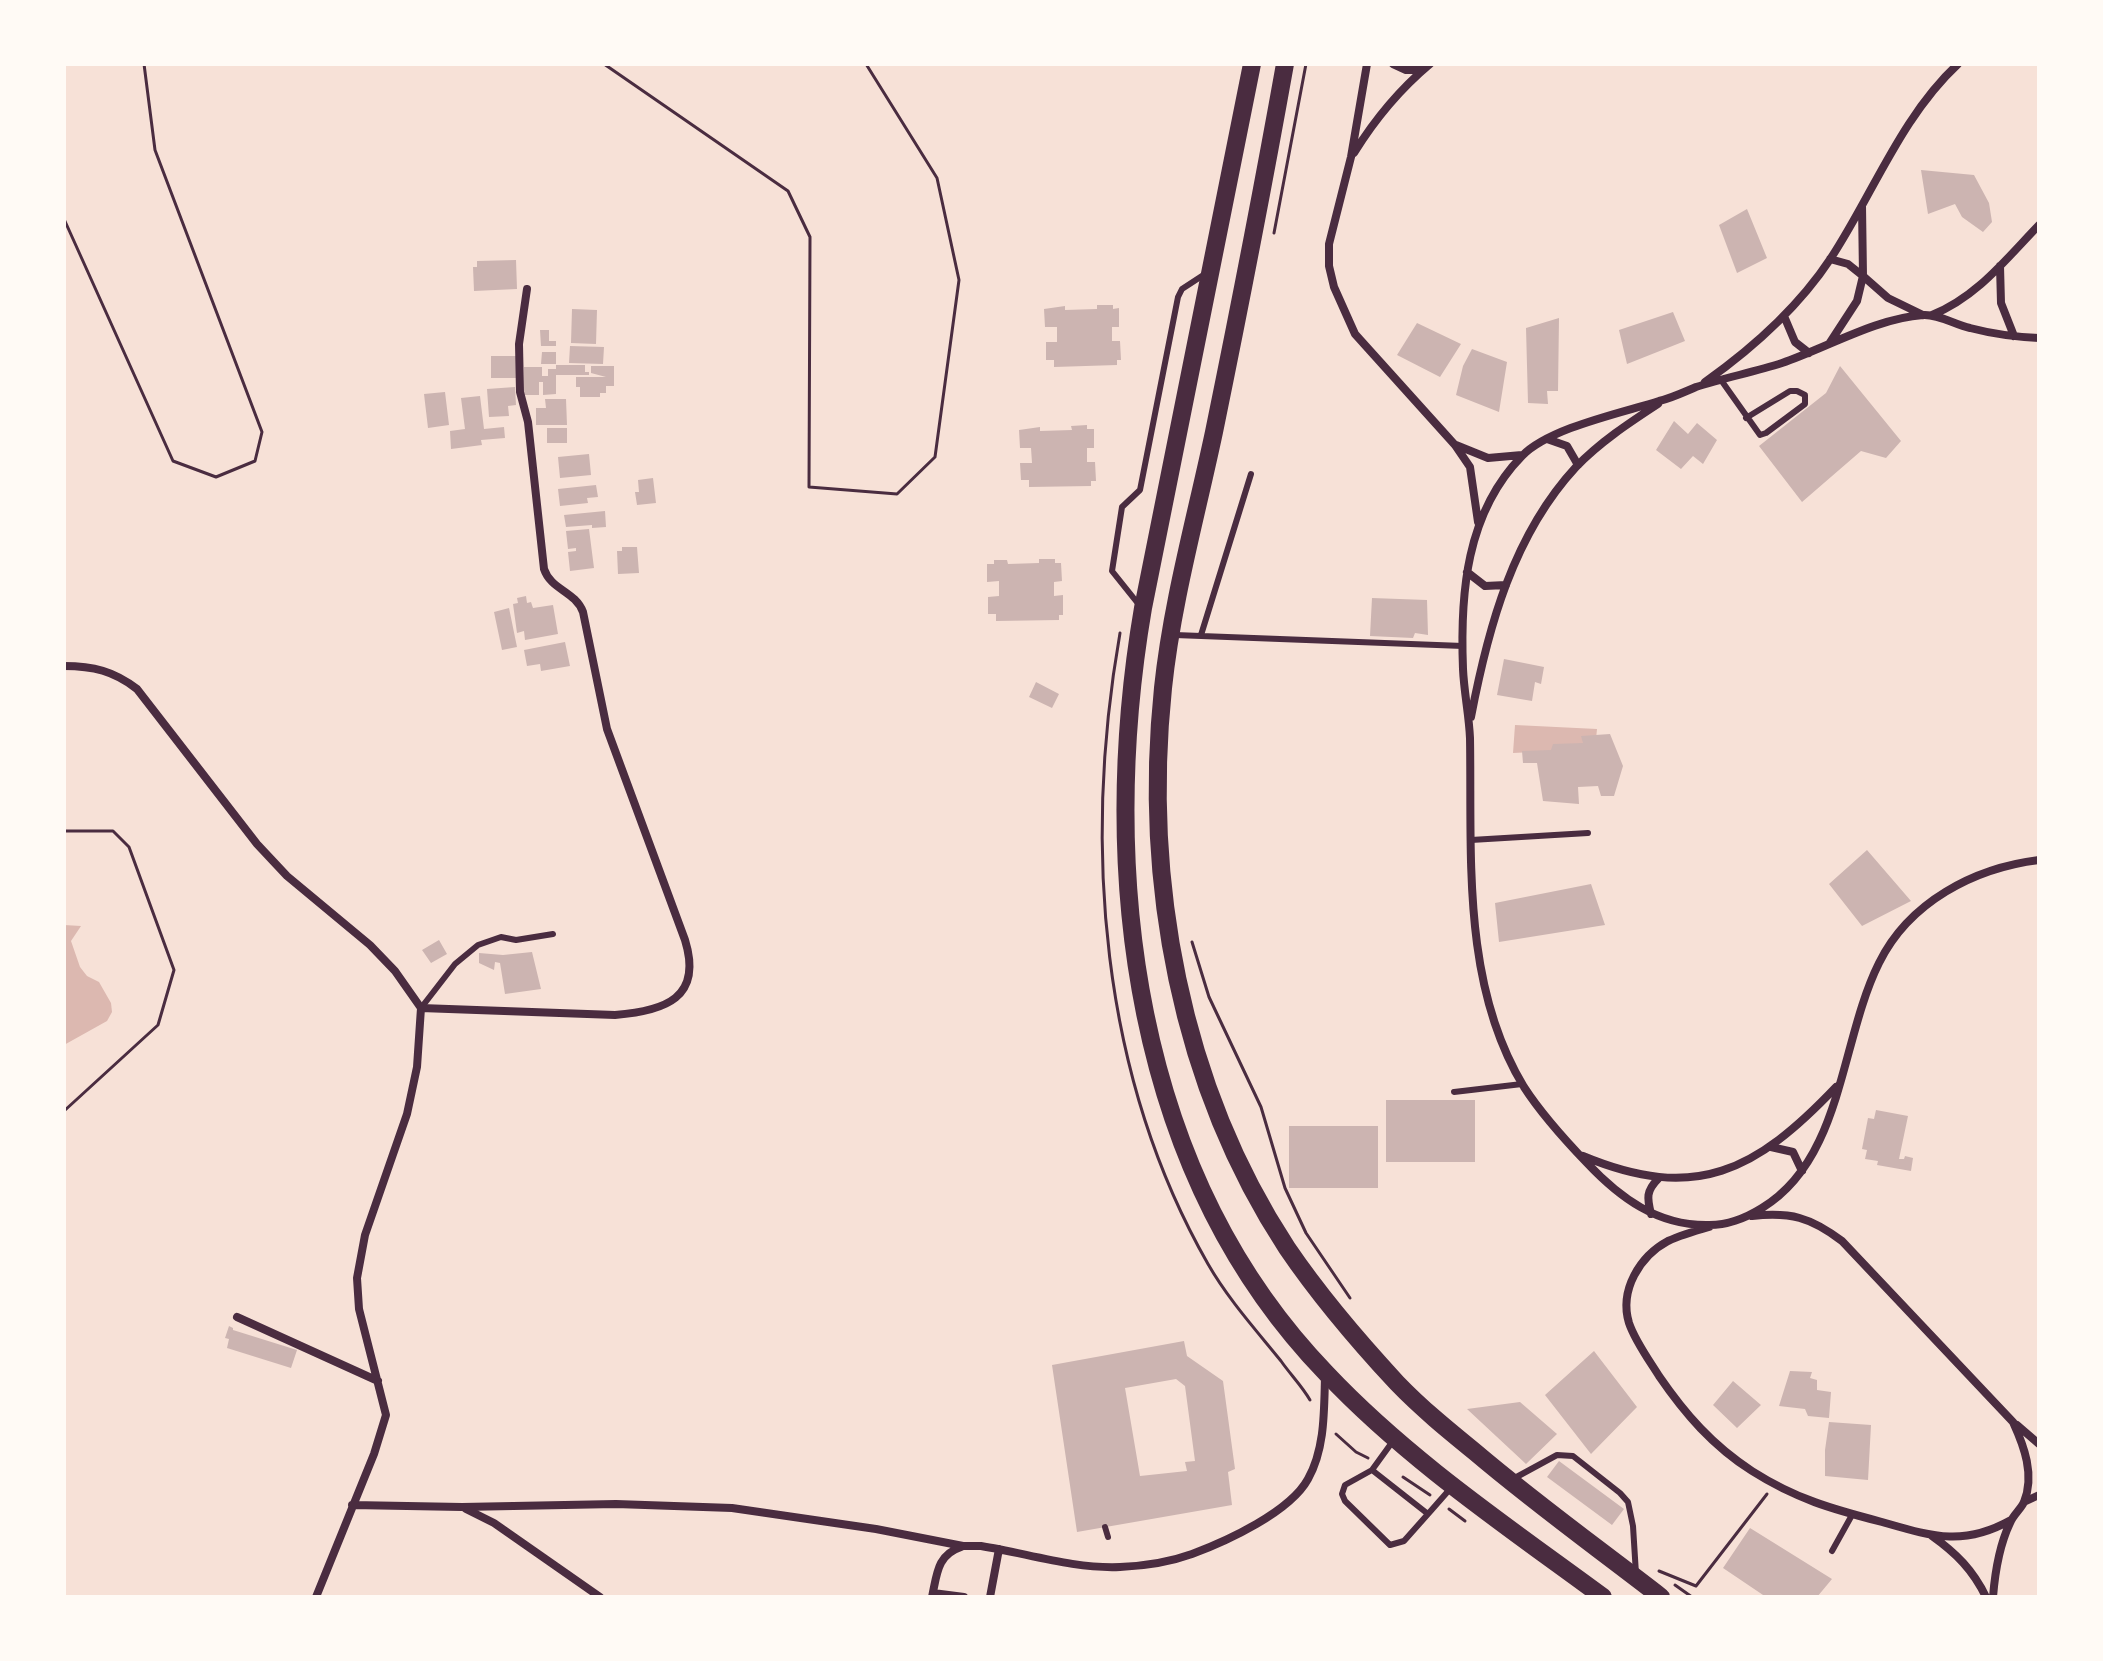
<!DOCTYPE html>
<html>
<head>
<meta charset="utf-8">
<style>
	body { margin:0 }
	#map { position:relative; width:2103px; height:1661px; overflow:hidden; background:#f7e1d7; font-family:"Fira Sans Condensed",sans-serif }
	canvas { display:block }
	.frame { position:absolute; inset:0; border:66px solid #fffaf5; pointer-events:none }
</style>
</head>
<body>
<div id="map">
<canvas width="2103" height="1661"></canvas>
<div class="frame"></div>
</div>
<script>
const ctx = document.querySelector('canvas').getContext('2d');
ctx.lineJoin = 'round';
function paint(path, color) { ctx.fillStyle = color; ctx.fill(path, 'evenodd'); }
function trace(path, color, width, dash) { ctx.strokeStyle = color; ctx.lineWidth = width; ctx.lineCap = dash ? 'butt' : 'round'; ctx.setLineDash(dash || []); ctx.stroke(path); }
const water = new Path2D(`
	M1515,725L1597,729L1595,749L1513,753Z
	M64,925L81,926L71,941L80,967L87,976L99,982L111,1003L112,1012L107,1021L64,1045Z`);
const building = new Path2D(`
	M1921,170L1974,175L1989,203L1992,222L1983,232L1962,217L1955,204L1928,214Z
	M1747,209L1767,258L1737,273L1719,225Z
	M516,260L517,289L474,291L473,267H477V261Z
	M1097,305H1113V309L1119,308V327H1112V341H1120L1121,360H1117V365L1054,367V360H1046V342H1057V327H1045L1044,309L1065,306V310L1097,309Z
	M572,309L597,310L596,344L571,343Z
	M1673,312L1685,341L1627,364L1619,330Z
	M1559,318L1558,391H1547L1548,404L1528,403L1526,328Z
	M1417,323L1461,344L1440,377L1397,355Z
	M540,330H549V341H556V346H541Z
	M570,346L604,347L603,364L569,363Z
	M1472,349L1507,362L1499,412L1456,395L1463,366Z
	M542,352H556V364H541Z
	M491,356H516V378H491Z
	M556,365H585V372H589V375H556V394L543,395V382H539V395H524V367H542V376H548V369H556Z
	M591,366H614V386H606V393H600V397H580V387H576V377H606L591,373Z
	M1840,366L1901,441L1886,458L1861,451L1802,502L1759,446L1826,393Z
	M515,387L516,405L508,406L509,416L489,417L487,389Z
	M445,392L449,425L428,428L424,394Z
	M480,396L484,429L504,427L505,438L481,440L482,445L451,449L450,431L465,429L461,398Z
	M545,399H566L567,425H536V408H546Z
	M1674,421L1688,434L1697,423L1717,440L1703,464L1693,456L1681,469L1656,450Z
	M1087,425V429H1094V448H1087V462H1095L1096,481H1091V486L1029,487V480H1021L1020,463H1032L1031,448H1020L1019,430L1040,427V431L1072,430L1071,426Z
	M547,428H567V443H547Z
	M589,454L591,475L560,478L558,457Z
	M653,478L656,503L637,505L635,492H639L638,480Z
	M596,485L598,497L587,498L588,503L560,506L558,489Z
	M605,511L606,527L592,528V525L566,527L564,515Z
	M589,529L594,568L570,571L568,552L576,551V548L568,549L566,531Z
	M622,547H637L639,573L618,574L617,551H622Z
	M1039,559H1055V563H1061L1062,581L1054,582V596L1063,595V615H1059V620L996,621V614H988V597L999,596V581L987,582V564H994V560H1007L1008,564L1039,563Z
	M526,596L527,603L531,602L533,608L553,605L558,634L525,640L524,631L517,633L513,604L518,603L517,598Z
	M1372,598L1427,600L1428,635L1415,633L1413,638L1370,636Z
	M509,608L517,647L502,650L494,612Z
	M565,642L570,666L541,671L540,664L527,666L524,650Z
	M1504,659L1544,667L1541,684L1535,682L1532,701L1497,695Z
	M1036,682L1059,694L1052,708L1029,697Z
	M1610,734L1623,766L1614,796H1601L1598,786L1578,787L1579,804L1543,801L1537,763H1523L1522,751L1551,750L1553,744L1583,743L1581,736Z
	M1867,850L1911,901L1862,926L1829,884Z
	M1591,884L1605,925L1499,942L1495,903Z
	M439,940L447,954L431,963L422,950Z
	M532,952L541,989L505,994L500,963L495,962L494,970L479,963V953L503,955Z
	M1386,1100H1475V1162H1386Z
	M1876,1110L1908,1116L1899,1159H1904L1905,1156L1913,1158L1911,1171L1877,1165L1878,1161L1865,1159L1867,1150L1862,1149L1868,1118L1874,1119Z
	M1289,1126H1378V1188H1289Z
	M229,1326L233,1328V1330L297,1350L291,1368L227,1348L229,1339L225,1338Z
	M1184,1341L1187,1356L1223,1381L1235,1469L1228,1472L1232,1505L1077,1532L1052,1365ZM1176,1379L1185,1386L1195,1461L1185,1462L1187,1471L1140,1476L1125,1388Z
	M1594,1351L1637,1407L1591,1454L1545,1395Z
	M1790,1371L1812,1372L1810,1378L1817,1380V1390L1831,1392L1829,1418L1808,1416L1805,1409L1779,1406Z
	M1733,1381L1761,1405L1737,1428L1713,1405Z
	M1520,1402L1557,1434L1526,1464L1467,1409Z
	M1829,1422L1871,1425L1868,1480L1825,1476V1450Z
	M1559,1461L1624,1509L1612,1525L1547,1477Z
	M1750,1528L1832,1579L1817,1597H1766L1723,1568Z`);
const path = new Path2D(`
	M604,64L788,191L810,237L809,487L897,494L935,457L959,280L937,178L866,64
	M64,219L173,461L216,477L255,461L262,432L155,150L144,64
	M1274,233L1306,64
	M1120,633C1083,844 1100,1075 1208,1264C1228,1299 1256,1330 1281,1361C1290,1374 1302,1386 1310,1400
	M64,831H113L129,847L174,970L158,1025L64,1111
	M1192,942L1209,997L1261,1107L1285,1188L1306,1233L1350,1298
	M1336,1434L1356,1452L1368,1458
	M1403,1477L1430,1495
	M1449,1509L1465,1521
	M1659,1571L1696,1586L1767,1494
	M1675,1585L1692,1597`);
const service = new Path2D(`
	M1721,380L1760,435L1766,433L1805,404V395L1797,391H1790L1746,418
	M1140,606L1112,571L1122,507L1140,490L1178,297L1182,289L1205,274
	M1175,635L1463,646
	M1201,635L1251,474
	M1471,840L1588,833
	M421,1008L455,964L478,945L501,937L516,940L553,934
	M1454,1092L1522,1084
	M1393,1441L1372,1470L1428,1514L1450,1489
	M1372,1470L1345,1485L1342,1494L1345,1501L1390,1545L1404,1541L1428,1514
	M1511,1480L1557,1455L1573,1456L1620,1493L1628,1502L1633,1526L1636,1574
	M1105,1527L1108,1537
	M1832,1551L1852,1515`);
const minor = new Path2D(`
	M1367,64L1351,157L1329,244V266L1334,287L1355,334L1455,445L1470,467L1478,522
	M1393,64L1406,70H1422
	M1354,153C1375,119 1399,90 1430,64
	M1862,206L1863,276L1888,298L1923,315
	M2000,266L2001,303L2014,336
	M1932,315C1977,297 2006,259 2039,225
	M1784,316L1795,342L1809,353
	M2039,338C2016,337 1993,334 1970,328C1955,325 1939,314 1923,315C1877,318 1826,348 1782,363C1754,372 1724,378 1696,387C1684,392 1672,398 1659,401C1621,413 1549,428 1522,456C1466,513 1460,594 1463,669C1464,692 1469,715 1470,738C1472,854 1461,984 1524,1087C1542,1115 1564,1139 1587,1163C1620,1198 1657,1225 1706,1225C1725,1226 1746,1218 1762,1208C1843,1159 1840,1041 1879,963C1909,902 1974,868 2039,860
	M1829,344L1857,301L1863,276L1848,264L1830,259
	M1705,382C1753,348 1798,308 1831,258C1873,194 1901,117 1958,64
	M1547,439L1567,446L1578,465
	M1456,445L1488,458L1522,455
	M1467,572L1485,586L1506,585
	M64,666C93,666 114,671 137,689L257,844L287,876L370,945L395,971L421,1008L417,1067L407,1114L365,1235L357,1278L359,1309L386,1415L374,1454L316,1597
	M1471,717C1488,628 1513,535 1576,467C1600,442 1629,423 1658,404
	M421,1008L615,1015C665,1011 703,998 685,940L607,729L583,612C575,591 551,590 544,569L528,422L520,392L519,344L527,289
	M1771,1147L1793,1152L1802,1171
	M1583,1156C1696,1203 1756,1171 1836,1087
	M1651,1214C1647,1198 1646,1191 1658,1179
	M1752,1216C1791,1212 1810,1217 1842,1241L2013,1422C2024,1446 2035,1475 2024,1502C2021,1509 2013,1515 2010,1523C1999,1546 1995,1572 1993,1597
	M1709,1227C1695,1231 1681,1235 1668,1241C1640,1256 1619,1290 1629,1323C1635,1341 1649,1360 1659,1376C1685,1414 1713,1446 1752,1471C1796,1499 1832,1509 1882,1522C1931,1536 1963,1547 2011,1520
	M237,1317L378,1381
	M2017,1425L2039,1444
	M2024,1502L2039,1495
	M352,1505L462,1507L616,1504L732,1508L876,1529L963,1546H981C1026,1553 1073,1569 1120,1567C1143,1566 1170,1562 1192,1554C1227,1541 1290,1512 1308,1479C1325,1449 1324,1411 1325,1377
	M466,1509L494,1523L600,1597
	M1932,1536C1956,1553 1973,1570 1986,1597
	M933,1593L964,1597
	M932,1597C937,1574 937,1555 961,1547
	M990,1597L999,1549`);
const primary = new Path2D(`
	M1252,64L1143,608C1098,871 1133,1173 1326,1373C1407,1459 1508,1527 1603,1597
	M1285,64C1263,187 1239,310 1214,432C1196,517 1172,602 1163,688C1143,880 1180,1085 1287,1248C1319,1295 1358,1341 1397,1383C1421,1408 1448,1430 1475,1452C1535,1503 1599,1549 1661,1597`);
paint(water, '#dcb8b0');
paint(building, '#ccb4b1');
trace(path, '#4a2c40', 3);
trace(service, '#4a2c40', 6);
trace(minor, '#4a2c40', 8);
trace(primary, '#4a2c40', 18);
</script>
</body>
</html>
